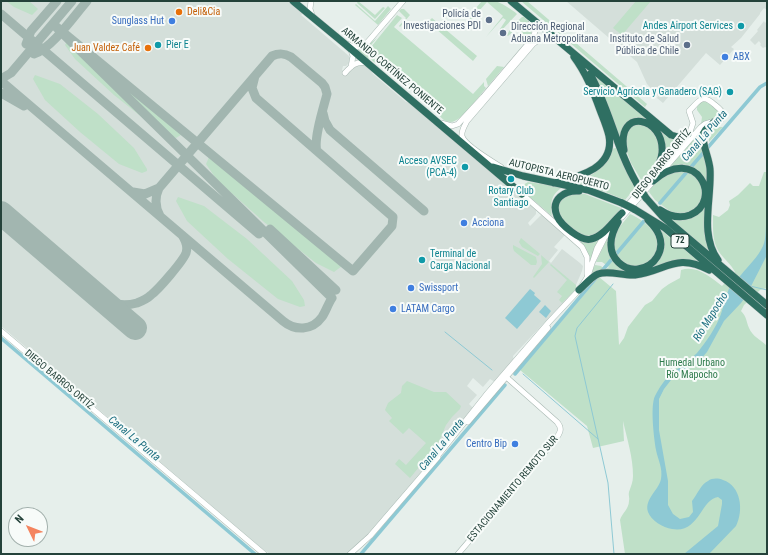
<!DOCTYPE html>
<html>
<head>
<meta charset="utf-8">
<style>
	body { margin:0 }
	#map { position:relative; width:768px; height:555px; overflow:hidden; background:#e6efeb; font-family:"Roboto Condensed",sans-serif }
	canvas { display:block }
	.frame { position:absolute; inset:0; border:2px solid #24423a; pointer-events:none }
	.north { position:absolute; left:8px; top:507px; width:40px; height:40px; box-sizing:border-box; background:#f7fbf9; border:1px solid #a3b1ad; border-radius:50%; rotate:313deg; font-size:11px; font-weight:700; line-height:16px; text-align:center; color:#24423a }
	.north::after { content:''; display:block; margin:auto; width:14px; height:18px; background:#f4845f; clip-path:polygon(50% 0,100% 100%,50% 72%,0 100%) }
</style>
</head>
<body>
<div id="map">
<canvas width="768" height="555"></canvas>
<div class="frame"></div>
<div class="north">N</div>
</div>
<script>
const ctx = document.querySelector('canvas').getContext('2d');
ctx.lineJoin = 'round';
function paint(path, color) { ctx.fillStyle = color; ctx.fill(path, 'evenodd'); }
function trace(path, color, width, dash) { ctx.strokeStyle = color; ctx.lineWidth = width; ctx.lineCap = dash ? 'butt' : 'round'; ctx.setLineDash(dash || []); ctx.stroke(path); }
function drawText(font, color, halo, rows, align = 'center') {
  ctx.font = font + ' "Roboto Condensed",sans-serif'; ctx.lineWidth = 4; ctx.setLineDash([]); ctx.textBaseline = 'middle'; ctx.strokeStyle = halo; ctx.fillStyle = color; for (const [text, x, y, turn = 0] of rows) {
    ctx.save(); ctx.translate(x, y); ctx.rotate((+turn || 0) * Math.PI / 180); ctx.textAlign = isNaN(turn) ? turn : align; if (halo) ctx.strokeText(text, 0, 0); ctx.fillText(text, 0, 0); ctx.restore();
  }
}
const built = new Path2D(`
	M1,1H291L304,12L301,15L349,56L350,58L349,63L346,66H343L342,70L347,74L354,66L363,65L368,67L373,74L406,102L411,103L536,209V214L528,223L530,226L542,214L565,235L554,247L558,250L549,261L551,263L562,249L580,263L583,266L582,271L576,285V289L513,356L514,361L495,382L490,379L483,387L473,378L467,386L477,395L469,404L473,408L439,452L375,527L358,545L346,554H270L261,548L1,326Z
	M566,1H767V10L764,8L760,13V14L741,38L731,47L734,49L720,65L706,53L663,103L657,98L658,96L647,84L637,62Z
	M764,21L765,23L767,21V48L765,47L763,48L760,45L761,44L759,41L755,45L750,40L758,31L757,30Z`);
const green = new Path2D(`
	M6,1H29L38,9L32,15L14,7Z
	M358,1L375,15L383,7L385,8L375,19L357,3Z
	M482,1C486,1 491,0 495,1C500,2 513,10 517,14L501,31L500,29L506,20L503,18L486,37L503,16L487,2L471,20L468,17Z
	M521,1H527L647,104L645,107Z
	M636,1H651L622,35L613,28Z
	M356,4L375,21L388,6L391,9L378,25L355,5Z
	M401,9H404L410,15L400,27L399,26L406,18L399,11Z
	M397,15L402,18L394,27L473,94L484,82V86L486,88C480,95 461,122 451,122C439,122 437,108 430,102C422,95 414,88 406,82C402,78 397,73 392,70C381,63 365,65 371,47Z
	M522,17H524C532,24 536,30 527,39L516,29L508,36L507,35L512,26Z
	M432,18L477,56L473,61L428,22Z
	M70,36L184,133L176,138L157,129L114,95L75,59L65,45Z
	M377,38C370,46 365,51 370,62L356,50L365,47Z
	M497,66L504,67L488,86L486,79Z
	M593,72L666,136L674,140H680L664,161V148L649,121L623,128L620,139Z
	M35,75L60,84L98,114L134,148L147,169V171L142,173L119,164L80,132L45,100L33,79Z
	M706,100L720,112L722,115L720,118L701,124L702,117L697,110V107L702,101Z
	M635,124C644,124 650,127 654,134C665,151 654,169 643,183L631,163L625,147L627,132Z
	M714,127H723L709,142V133Z
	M699,132L706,164L707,186C697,166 686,159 665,169Z
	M616,148L626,171L635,188L625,200L603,191L580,186L581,180C598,174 603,164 611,149Z
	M210,155L342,266L334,272L316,263L264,222L217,180L206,164Z
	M674,170L694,174L703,188L701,203L693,211L683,214L671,212L655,200L649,192C654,181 665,175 674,170Z
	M764,172H767V288L760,290L744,305L741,311C747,317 746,321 749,328C752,336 761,340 767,346V554H625L620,520C622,513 629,509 629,501C630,498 628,495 629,492C631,486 633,482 633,476C633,457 627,439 623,421L624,441L593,448L587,426L520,370L599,277L616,291L619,345L624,338L628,327L645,305L652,301L662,289L669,284L680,278L681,270C697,265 710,277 722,286L724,284L735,272C731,264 724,259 719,252C712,241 713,228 713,215L719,217L728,210L730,205L729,201L738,195L750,183L753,186H759Z
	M528,182L563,187C551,194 550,203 552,216L524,192L522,187L523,185Z
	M570,194H585L621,208C609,222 595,247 574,230C564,222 562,221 557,208L560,200Z
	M178,197L204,206L247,239L292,281L304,300L305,306L300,307L278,299L228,259L187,221L176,201Z
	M705,204V238L709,249L707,250L671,219H680Z
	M630,214C647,222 669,238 652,259C650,263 643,265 639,267L625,265L614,253L613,241L618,229Z
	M662,231L698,261L697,262L652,268C663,258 668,246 661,232Z
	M521,238L539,253L540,254L538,256L522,247L519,242Z
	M607,239H608L611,256L610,258L631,271H605L603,269L589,278L595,265L601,266L605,270L609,267L602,262H596Z
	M578,240H599L590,262L585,247Z
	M513,245L536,257L537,262L536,265H531L514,251L513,248Z
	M541,255L549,262L534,278L533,277L542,264Z
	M551,264L576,285V289L562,303L559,300L562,296L557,292L567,280L550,265Z
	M407,381L434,392H446L461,406L460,409L452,417L446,425L438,444L410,478L395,464L399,459L406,465L426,443L409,428L403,434L389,421L392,418L385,410L388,403L401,393L402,386Z`);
const water = new Path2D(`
	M767,216V255L746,296L741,303L724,321L707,352L699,361L671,380L664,389L659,399V430L668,481V505L673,514L680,519L689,517L693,512L692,501C697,495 701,484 708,481C712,478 718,478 723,480C741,486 744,510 736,526L709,554H684L718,526L722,504V500L718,497C701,499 699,534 672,529C663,528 651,520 648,512C644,499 659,490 661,479C663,468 658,460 656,450C654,438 650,406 655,396C659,388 665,379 671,374C680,367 689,361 697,353C706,342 716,328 721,314C724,305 726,295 730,286C733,281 737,279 741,275C748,266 758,257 763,246C767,237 765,226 767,216Z
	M530,289L535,293L534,295L541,301L517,329L505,318Z
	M545,305L551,311L546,318L539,312Z`);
const stream = new Path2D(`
	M613,284L577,328L575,336L608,483L614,554
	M750,286L767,290
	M445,332L492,370
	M523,374L598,439`);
const canal = new Path2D(`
	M660,203L760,87L767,83
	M601,272L644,221
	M1,338L255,554
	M515,374L596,278
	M361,554L505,385`);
const taxiway = new Path2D(`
	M1,14L259,234
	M26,44L31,31L57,1
	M34,54C52,48 74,16 87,1
	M1,79L11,73L72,1
	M1,81L283,321C295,331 312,331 322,317C326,311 328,304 332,298L53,24L353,271L392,226L393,217L256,98L252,88L255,76
	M1,93L24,106
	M323,113L325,121L330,130L424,211
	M159,188C155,197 155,207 160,216
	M133,192L145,194L159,188L272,56C279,53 284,53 291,57L322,83L325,87L327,94C324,106 313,140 317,151
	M270,229L336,290L329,291L324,288
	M97,295C109,304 123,307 137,303C142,301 147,299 151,295C159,289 183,261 186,253C188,247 186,241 182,235`);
const runway = new Path2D(`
	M1,213L135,328`);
const minor = new Path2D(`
	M311,1L310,9L312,15
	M347,44C354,47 359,49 366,44L403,1
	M351,67L353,56L351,50
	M345,73C351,66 356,61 366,63
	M441,123L452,126L458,124L483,97L533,38C536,31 536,26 531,20
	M501,167C493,162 464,145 462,136C461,131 465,125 467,121L533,44C540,38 546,37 555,40
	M522,194L582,247L587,257V274
	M620,214L690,132L693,123L689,111C700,100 702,93 715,105C719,108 722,111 724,115L722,119L705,124L701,127L622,217
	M592,263L605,237L613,228
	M1,331L264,554
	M468,422L548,328
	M436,458L486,395L549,322L579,290L588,276L597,248L607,231
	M350,554L370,536L438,457
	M458,554L555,440C560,433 563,429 557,422L504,375`);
const highway = new Path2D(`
	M293,1L345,44L522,194
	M511,1L671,135L678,137L688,134
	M590,74C610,109 616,149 637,184
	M714,122C710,126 703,130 703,136C703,147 709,158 710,169C712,199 699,234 718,260
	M624,150C616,107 665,116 662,153C661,161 657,169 653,176
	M493,167L523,176L588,190L622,203
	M653,181C697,143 724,201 690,215C679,219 669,216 660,210
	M554,183C577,177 615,169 609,136C607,127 603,118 600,110C593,91 586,73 574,57
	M579,191C565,190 550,199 557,216C561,225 581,242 591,239C604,236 613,221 622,213
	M646,198L662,216L767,305
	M634,209L665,228L767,315
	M618,222C614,229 611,236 611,243C610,258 623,271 638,269C655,267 665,250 659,235C657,229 652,224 648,220
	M579,290C585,285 591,277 598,274C609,270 623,276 635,275C666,271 676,252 709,270`);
const highwayBridge = new Path2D(`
	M637,184L646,198
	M622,203L634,209`);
const markers = [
	[179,12,4,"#e8710a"],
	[489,20,4,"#5c6f8a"],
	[172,21,4,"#3f7fe0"],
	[741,26,4,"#0f9aa8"],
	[503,33,4,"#5c6f8a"],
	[158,45,4,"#0f9aa8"],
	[687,45,4,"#5c6f8a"],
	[148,48,4,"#e8710a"],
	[725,57,4,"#3f7fe0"],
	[730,92,4,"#0f9aa8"],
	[465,167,4,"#0f9aa8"],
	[511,179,4,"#0f9aa8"],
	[464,223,4,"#3f7fe0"],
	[422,260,4,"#0f9aa8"],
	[411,288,4,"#3f7fe0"],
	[393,309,4,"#3f7fe0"],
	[515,444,4,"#3f7fe0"]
];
const shields = [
	[680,241,18]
];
const shieldNames = [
	["72",680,241]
];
const foodNames = [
	["Deli&Cia",187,12],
	["Juan Valdez Café",140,48,"right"]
];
const serviceNames = [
	["Policía de",481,14],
	["Investigaciones PDI",481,26],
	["Dirección Regional",511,27,"left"],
	["Aduana Metropolitana",511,39,"left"],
	["Instituto de Salud",679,39],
	["Pública de Chile",679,51]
];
const shopNames = [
	["Sunglass Hut",164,21,"right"],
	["ABX",733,57],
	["Acciona",472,223],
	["Swissport",419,288],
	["LATAM Cargo",401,309],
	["Centro Bip",507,444,"right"]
];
const cultureNames = [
	["Andes Airport Services",733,26],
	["Pier E",166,45,"left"],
	["Servicio Agrícola y Ganadero (SAG)",722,92],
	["Acceso AVSEC",457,161],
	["(PCA-4)",457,173],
	["Rotary Club",511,191,"center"],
	["Santiago",511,203,"center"],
	["Terminal de",430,254,"left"],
	["Carga Nacional",430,266,"left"]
];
const streetNames = [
	["ARMANDO CORTÍNEZ PONIENTE",392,71,40],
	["DIEGO BARROS ORTÍZ",662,164,-51],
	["AUTOPISTA AEROPUERTO",559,175,14],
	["DIEGO BARROS ORTÍZ",59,380,40],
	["ESTACIONAMIENTO REMOTO SUR",513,489,-50]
];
const parkNames = [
	["Humedal Urbano",692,363],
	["Río Mapocho",692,375]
];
const waterNames = [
	["Canal La Punta",705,136,-49],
	["Río Mapocho",711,317,-58],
	["Canal La Punta",134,439,40],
	["Canal La Punta",442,445,-50]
];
paint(built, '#d4dfda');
paint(green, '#bfe0c8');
paint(water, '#8ec9d4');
trace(stream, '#8ec9d4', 1);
trace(canal, '#8ec9d4', 3.5);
trace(taxiway, '#a2b6b0', 9);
trace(runway, '#a2b6b0', 24);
trace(minor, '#a8b8b2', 6);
trace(highway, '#c2cac8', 8);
trace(minor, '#fff', 5);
trace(highway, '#2f6f62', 7);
trace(highwayBridge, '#c2cac8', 8, []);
trace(highwayBridge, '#2f6f62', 7);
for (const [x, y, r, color] of markers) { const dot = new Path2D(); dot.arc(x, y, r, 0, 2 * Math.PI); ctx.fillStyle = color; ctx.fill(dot); trace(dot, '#f7fbf9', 1.5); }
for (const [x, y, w] of shields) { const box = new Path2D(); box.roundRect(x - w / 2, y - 7, w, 14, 3); ctx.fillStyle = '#f7fbf9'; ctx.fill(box); trace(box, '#24423a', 1); }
drawText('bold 9px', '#24423a', null, shieldNames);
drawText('10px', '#c56008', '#f7fbf9', foodNames, 'left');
drawText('10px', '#4e5e75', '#f7fbf9', serviceNames, 'right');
drawText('10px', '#366cbe', '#f7fbf9', shopNames, 'left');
drawText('10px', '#0d838f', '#f7fbf9', cultureNames, 'right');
drawText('10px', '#24423a', '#f7fbf9', streetNames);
drawText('10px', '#2d7a4b', '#f7fbf9', parkNames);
drawText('italic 11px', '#1c6f80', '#f7fbf9', waterNames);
</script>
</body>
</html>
